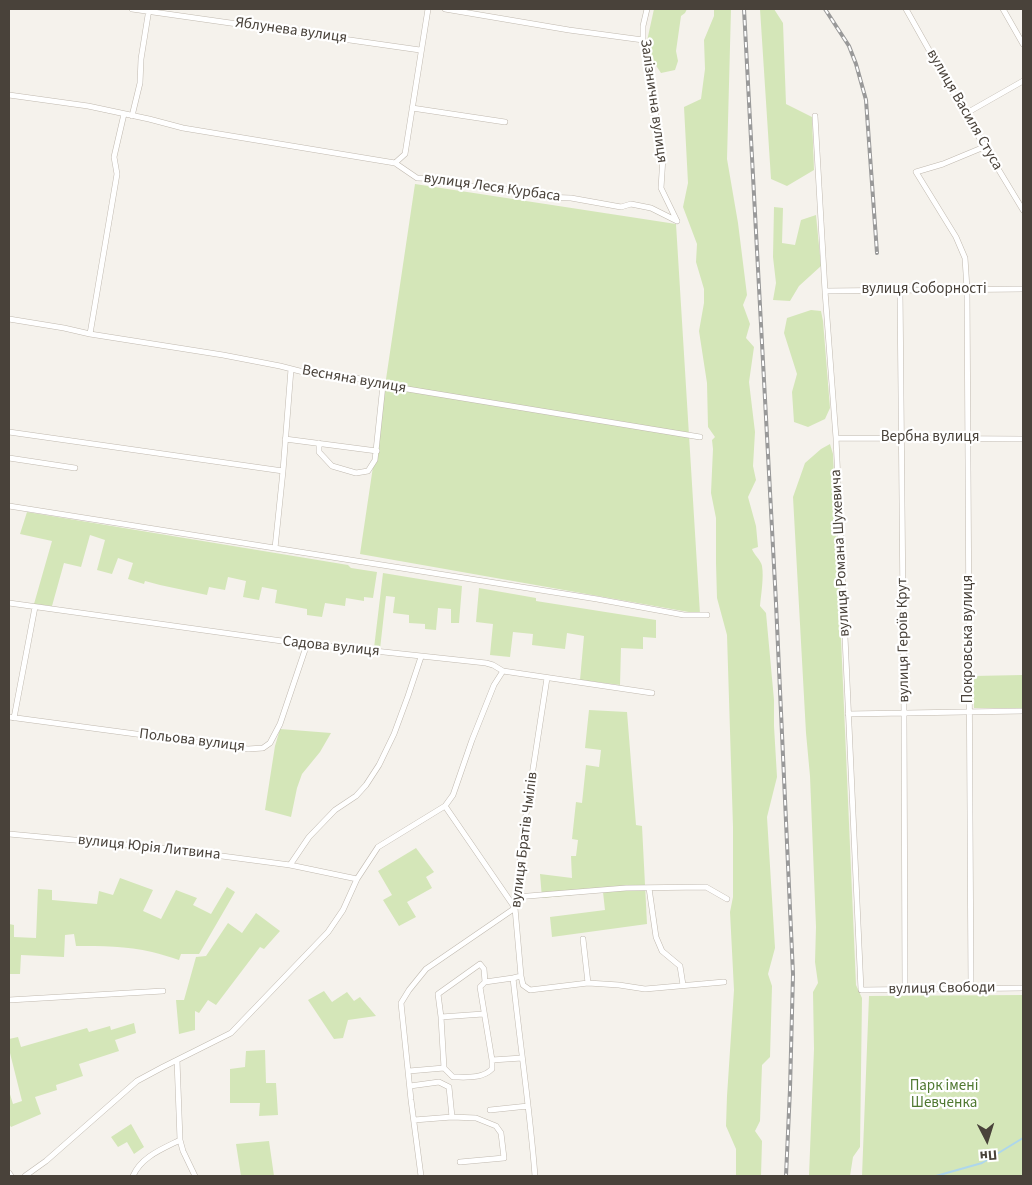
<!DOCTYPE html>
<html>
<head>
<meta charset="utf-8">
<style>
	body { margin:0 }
	#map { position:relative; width:1032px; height:1185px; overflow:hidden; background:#f5f2ec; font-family:"Source Sans 3",sans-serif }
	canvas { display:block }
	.frame { position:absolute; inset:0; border:10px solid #49423a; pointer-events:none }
	.north { position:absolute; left:962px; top:1115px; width:50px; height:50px; -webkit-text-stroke:4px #fff; paint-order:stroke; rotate:175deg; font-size:14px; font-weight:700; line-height:20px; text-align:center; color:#49423a }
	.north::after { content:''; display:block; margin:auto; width:18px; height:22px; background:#49423a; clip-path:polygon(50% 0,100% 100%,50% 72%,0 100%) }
</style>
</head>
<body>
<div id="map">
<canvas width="1032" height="1185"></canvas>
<div class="frame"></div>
<div class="north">Пн</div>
</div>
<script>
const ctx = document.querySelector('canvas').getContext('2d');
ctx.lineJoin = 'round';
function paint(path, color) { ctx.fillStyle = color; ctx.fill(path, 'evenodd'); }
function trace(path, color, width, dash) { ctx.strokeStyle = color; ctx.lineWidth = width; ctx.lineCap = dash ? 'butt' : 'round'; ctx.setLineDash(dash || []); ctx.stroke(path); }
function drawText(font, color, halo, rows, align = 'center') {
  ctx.font = font + ' "Source Sans 3",sans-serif'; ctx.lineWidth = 4.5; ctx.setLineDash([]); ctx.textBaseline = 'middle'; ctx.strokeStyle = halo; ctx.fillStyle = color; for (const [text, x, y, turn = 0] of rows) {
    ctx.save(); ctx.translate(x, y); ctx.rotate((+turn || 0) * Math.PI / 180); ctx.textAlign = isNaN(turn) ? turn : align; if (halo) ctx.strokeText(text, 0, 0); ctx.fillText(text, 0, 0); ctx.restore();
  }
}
const green = new Path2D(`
	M654,9H687L685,13L681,16L676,51L678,61L675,70L661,73L653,61L647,41Z
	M714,9H731L727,159L738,223L747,295L743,305L750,324L746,338L754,347L749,382L755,432L753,466L756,480L748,497L756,526L758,547L752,549C754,555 761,560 762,566C764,577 761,595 760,606L766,613L774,700V726L777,777L767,817L775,948L768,974L772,986L770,1057L762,1065L760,1121L755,1131L762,1141L761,1176H736V1149L726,1126L727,1096L734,990L730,912L733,897V827L727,635L717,598L716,563V518L711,493L713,449L712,440L715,437L708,427L707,383L699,331L704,303V289L696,262L697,244L683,207L688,183L684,107L701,99L705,69L704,40L714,16Z
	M760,9H774L783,23L786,104L812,117L814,170L787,186L771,179Z
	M415,184L676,224L700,614L360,554Z
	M774,207L783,208L782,243L795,245L801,220L816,215L821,266L799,286L790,301L773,300L776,283L773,257Z
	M811,310L821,311L823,321L830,408L825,419L808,427L794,422L792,392L797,374L784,333L787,318Z
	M830,444L833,454L856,985L862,998L860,1147L853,1157L850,1176H809L814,1049L813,992L818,983L815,962L816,927L810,776L806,733L793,497L805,463L821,449Z
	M27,512L348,565L351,568L377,572L373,598L364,597V601L346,598L345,606L325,603L322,617L307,615V609L275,603L277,590L262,587L259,600L243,597L246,581L228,577L225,590L209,587L207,595L160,585L145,581L144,584L128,579L133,563L118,558L112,574L97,570L105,540L90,535L81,567L64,563L52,606L34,604L52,541L20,534Z
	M383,573L462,586L459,623H451V609L438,608L436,630L425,629V624L409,623V615L393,613L395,597L386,596L380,649L374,648Z
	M479,588L536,598V601L656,620V638L643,637V649L621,648L620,685L580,680L584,636L567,633L565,649L532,645L533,634L513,632L510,657L490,655L493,624L476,622Z
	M1023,675V708H974L973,676Z
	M589,710L627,712L636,825L642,826L647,924L552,937L550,917L605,910L603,892L542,898L540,874L572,878L571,856H576L578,840L572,839L576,802L582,803L586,765L599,767L601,750L585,748Z
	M280,729L331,733L320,752L302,774L297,788L291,817L265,810L275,746Z
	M416,848L434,872L426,877L432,888L407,902L416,917L399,926L383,900L392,895L378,871Z
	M120,878L153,890L143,911L161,919L176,890L197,898L193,905L211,914L227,887L235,892L199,954H181L179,960C170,957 161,954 152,952C127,946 101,946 76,946L74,934L65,935L64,957L21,955L20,974H9V924L14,925V937L36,938L38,889L52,890V900L97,904L99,891L113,895Z
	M256,913L280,931L264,949L260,947L216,1005L208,1000L199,1013L195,1011V1030L179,1034L176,1000H184L196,957L206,956L228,923L242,933Z
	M324,991L332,1002L347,992L354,1001L360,997L376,1016L348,1020L343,1038L334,1039L308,1000Z
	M1023,995V1176H862L869,996Z
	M134,1023L136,1033L115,1040L119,1051L79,1064L83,1076L56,1085L57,1090L35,1097L41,1114L11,1127L9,1124V1091L13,1104L22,1101L9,1049V1039L18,1037L21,1047L87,1028L89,1032L110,1026L111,1030Z
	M265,1050L266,1083H276L278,1115L259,1116L260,1103H230V1069L245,1067L246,1051Z
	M131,1124L144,1147L134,1154L127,1142L118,1147L111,1137Z
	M269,1141L274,1176H241L236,1144Z`);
const stream = new Path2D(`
	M936,1176L982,1163L1023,1138`);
const minor = new Path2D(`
	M132,9L420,50
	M445,9L569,30L643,40
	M647,9L643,26V40L651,80L654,108L659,129L663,157L661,188L677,221
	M906,9L965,114L1023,210
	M1003,9L1023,44
	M9,95L88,106L149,119L183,128L395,163L417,178L446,179L470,186L496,187L519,193L543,197L571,198L621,207L631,204L651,208L677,221
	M412,108L505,122
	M965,114L1023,81
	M132,116L140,83L141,59L149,9
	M815,116L825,291L836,438L861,990L1023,988
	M395,163L405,154L428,9
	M900,290L904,713L905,990
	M825,291L1023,289
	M9,319L64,328L90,334L223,355L280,366L315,375L348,376L383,385L700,437
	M90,334L117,174L114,157L124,114
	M9,432L283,471
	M836,438L1023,439
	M285,439L377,451
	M319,443V452L332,466L356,473L368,471L375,460L383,385
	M9,458L75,468
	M9,506L597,599L684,615H707
	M275,548L283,471L291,369
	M9,603L282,641L486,663L493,665L503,671L652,693
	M848,714L1023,711
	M9,717L248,749L263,748L270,743L280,724L307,644
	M14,718L35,607
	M9,834L161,848L290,865L357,879
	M290,865L309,837L335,810L356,796L366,785L379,765L394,734L408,696L421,657
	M649,888L656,937L662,951L680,966L683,985
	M516,897L626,888L706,887L727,899
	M583,939L588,983
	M521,976L523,985L530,990L588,983L619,985L645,989L724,982
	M513,978L485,982L480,987L492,1060L522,1058
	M971,989L967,289L965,258L956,237L916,172L943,164L984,147
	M9,1000L163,991
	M483,1014L441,1017L438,994L480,964L484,969L485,982
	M177,1060L180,1140L183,1151L195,1176
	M444,1068L453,1077C466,1077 482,1079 492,1069V1060
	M409,1071L444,1068L441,1017
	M410,1086L439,1082L449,1087L452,1117
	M490,1110L528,1106
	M414,1120L452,1117L476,1118L496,1126L501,1133L504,1158L460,1162
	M9,1173L11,1176
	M25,1176L46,1161L137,1081L163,1067L231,1033L328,932L343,910L357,879L378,847L445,806L453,795L472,740L494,685L503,671
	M133,1176C141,1157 162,1149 180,1140
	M421,1176L411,1100L401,1003L409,990L426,969L515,908L445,806
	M535,1176C530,1110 520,1044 513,978L521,976L515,908L523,834L547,678`);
const rail = new Path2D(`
	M744,9L776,603L793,974L790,1089L786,1176
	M825,9L849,46L856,64L866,100L877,253`);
const streetNames = [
	["Яблунева вулиця",291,31,8],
	["Залізнична вулиця",653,101,82],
	["вулиця Василя Стуса",964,110,60],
	["вулиця Леся Курбаса",492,188,8],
	["вулиця Соборності",924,290],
	["Весняна вулиця",354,380,10],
	["Вербна вулиця",930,438],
	["вулиця Романа Шухевича",841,553,-93],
	["Покровська вулиця",969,639,-90],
	["вулиця Героїв Крут",904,640,-91],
	["Садова вулиця",331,647,6],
	["Польова вулиця",192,741,7],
	["вулиця Братів Чмілів",525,840,-83],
	["вулиця Юрія Литвина",149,848,6],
	["вулиця Свободи",942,989,-1]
];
const parkNames = [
	["Парк імені",944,1087],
	["Шевченка",944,1104]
];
paint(green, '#d4e6b8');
trace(stream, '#add6ec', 2);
trace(minor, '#c0b9af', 6);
trace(minor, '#fff', 5);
trace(rail, '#999', 4);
trace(rail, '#fff', 2, [5.5]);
drawText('15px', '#49423a', '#fff', streetNames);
drawText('15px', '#4f7830', '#fff', parkNames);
</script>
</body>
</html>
